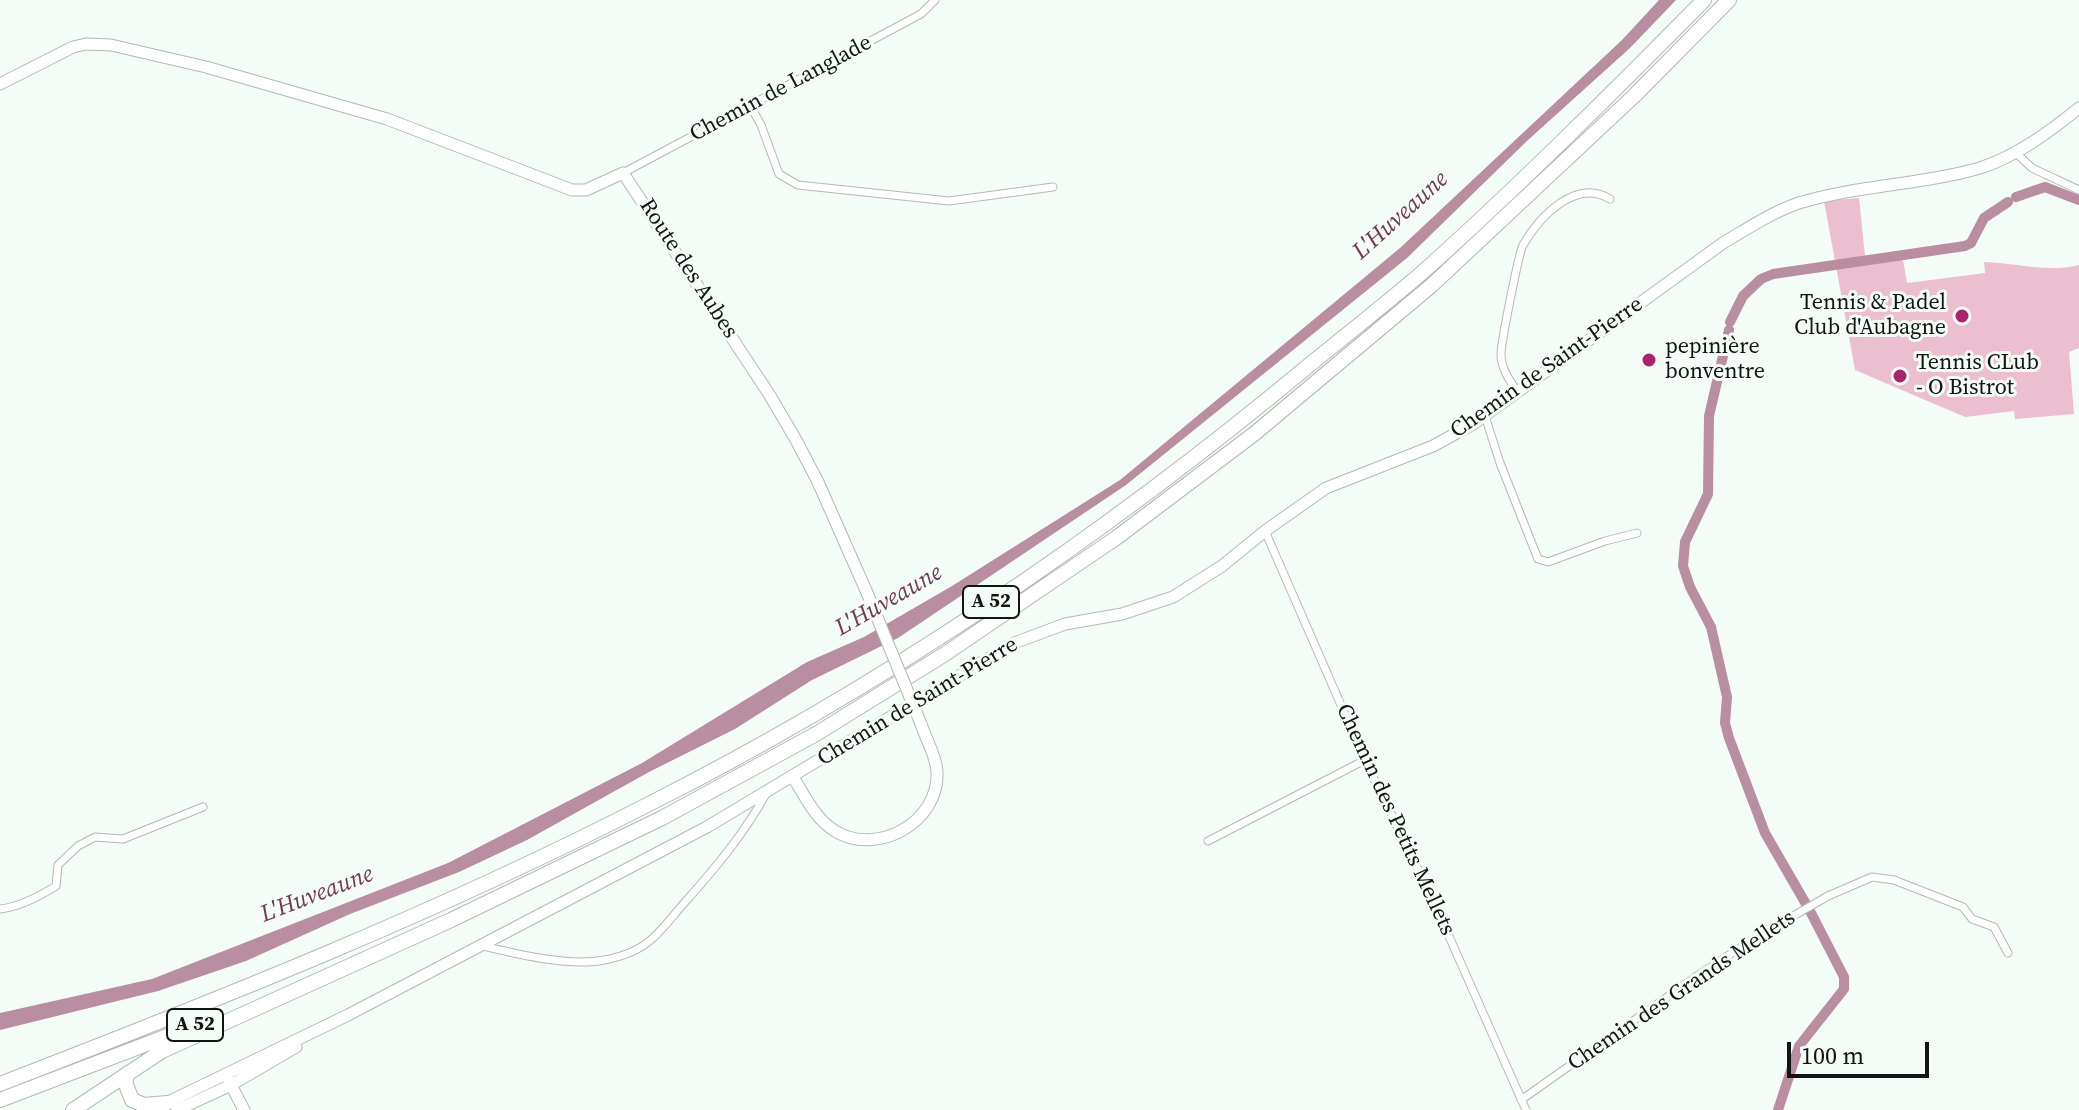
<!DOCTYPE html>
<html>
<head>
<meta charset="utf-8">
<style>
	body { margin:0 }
	#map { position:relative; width:2079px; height:1110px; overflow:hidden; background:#f4fcf7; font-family:"Source Serif 4",serif }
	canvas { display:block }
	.scale { position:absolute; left:1787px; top:1042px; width:142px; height:36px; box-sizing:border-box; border:4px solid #121513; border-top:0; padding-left:10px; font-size:24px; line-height:28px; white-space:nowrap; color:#121513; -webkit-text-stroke:6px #f4fcf7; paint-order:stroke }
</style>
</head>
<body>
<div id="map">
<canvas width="2079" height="1110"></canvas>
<div class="scale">100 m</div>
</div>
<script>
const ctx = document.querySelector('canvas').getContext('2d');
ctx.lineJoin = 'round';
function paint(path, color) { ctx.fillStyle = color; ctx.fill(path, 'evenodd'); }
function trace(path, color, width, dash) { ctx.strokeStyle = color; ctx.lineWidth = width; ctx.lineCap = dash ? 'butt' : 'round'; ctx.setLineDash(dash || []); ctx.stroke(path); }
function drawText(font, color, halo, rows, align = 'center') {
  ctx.font = font + ' "Source Serif 4",serif'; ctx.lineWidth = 6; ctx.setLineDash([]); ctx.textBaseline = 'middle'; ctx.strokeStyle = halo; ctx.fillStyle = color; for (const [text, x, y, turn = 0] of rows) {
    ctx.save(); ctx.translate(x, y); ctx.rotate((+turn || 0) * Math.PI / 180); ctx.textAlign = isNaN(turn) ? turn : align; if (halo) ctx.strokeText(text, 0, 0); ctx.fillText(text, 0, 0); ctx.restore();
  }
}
const green = new Path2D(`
	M1859,198L1865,256L1902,254L1907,283L1985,273L1984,262C2017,263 2047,273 2079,265V348L2069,352L2074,414L2015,419L2014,411L1965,417L1855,370L1824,201Z`);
const water = new Path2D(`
	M1659,0H1676L1630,48L1528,140L1407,258L1126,485L898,638L812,680L735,729L649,772L527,840L459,872L350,914L246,961L158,991L0,1030V1013L152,979L448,863L642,763L807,662L864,637L952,586L1120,480L1400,248L1622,40Z`);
const canal = new Path2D(`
	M2016,197L2045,187L2079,200
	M1730,322L1743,296L1761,279L1773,274L1965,246L1971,243L1984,218L2008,202
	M1729,330L1709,416L1708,494L1685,542L1683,566L1690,587L1711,627L1727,697L1725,723L1729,738L1765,833L1806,904
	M1778,1110L1799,1046L1844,989V977L1809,909`);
const street = new Path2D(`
	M750,105L761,125L779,174L798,185L949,201L1053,187
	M2016,153L2032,168L2079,190
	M623,173L921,14L935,0
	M1518,393C1510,381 1501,369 1501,354C1501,343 1519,252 1523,245C1540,216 1576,178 1610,199
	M1485,416L1500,463L1538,559L1548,562L1605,541L1637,533
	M1265,531L1365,760L1432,898L1526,1110
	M1208,841L1365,760
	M0,909C19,907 40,896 56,886L58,865L78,846L95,837L123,839L203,807
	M483,946C517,954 569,967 604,960C621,957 640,950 653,938C665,927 675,913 686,901C717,866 743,835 766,794
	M1521,1100L1697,976L1755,938L1828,896L1872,877L1894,880L1963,907L1972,919L1994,927L2008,953`);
const secondary = new Path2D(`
	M0,84L73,47L86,44L111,45L206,67L387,119L572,190H586L623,173L769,394L796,440L818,482L868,595
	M793,777C805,796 815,819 835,831C877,857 940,822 937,771C936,756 926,739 921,724
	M229,1081L244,1110
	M160,1106L348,1015L707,827L1014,643L1065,624L1122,614L1173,597L1222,566L1265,531L1326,488L1433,446L1473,424L1723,243C1747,229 1772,212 1799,203C1858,185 1921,185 1980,168C2017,156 2049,132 2079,108
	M177,1110L231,1085L296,1047`);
const highway = new Path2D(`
	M128,1073L125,1082L132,1100L144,1105L167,1103
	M0,1084C220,999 439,912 649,804C887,684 1109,532 1313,362C1350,332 1388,302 1424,271C1521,184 1613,92 1704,0
	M0,1100L207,1021
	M73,1110L162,1051L451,920L662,818L816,734L945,654L1116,538L1254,434L1432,285L1634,96L1729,0`);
const secondaryBridge = new Path2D(`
	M868,595L921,724`);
const markers = [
	[1962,316,8,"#a9246d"],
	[1649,360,8,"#a9246d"],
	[1900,376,8,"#a9246d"]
];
const shields = [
	[991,602,56],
	[195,1025,56]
];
const shieldNames = [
	["A 52",991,602],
	["A 52",195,1025]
];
const streetNames = [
	["Chemin de Langlade",781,89,-28],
	["Route des Aubes",688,269,57],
	["Chemin de Saint-Pierre",1547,368,-35],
	["Chemin de Saint-Pierre",918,702,-31],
	["Chemin des Petits Mellets",1395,820,65],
	["Chemin des Grands Mellets",1682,991,-34]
];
const poiNames = [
	["Tennis & Padel",1946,303,"right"],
	["Club d'Aubagne",1946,328,"right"],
	["pepinière",1665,347],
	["bonventre",1665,372],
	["Tennis CLub",1916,363],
	["- O Bistrot",1916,388]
];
const waterNames = [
	["L'Huveaune",1401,216,-42],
	["L'Huveaune",889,601,-30],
	["L'Huveaune",317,895,-21]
];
paint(green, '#ebbed0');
paint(water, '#b98ea0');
trace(canal, '#b98ea0', 10);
trace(street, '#b3bab5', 9);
trace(secondary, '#b3bab5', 13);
trace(highway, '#b3bab5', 16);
trace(street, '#fff', 7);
trace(secondary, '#fff', 11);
trace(highway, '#fff', 14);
trace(secondaryBridge, '#b3bab5', 13, []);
trace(secondaryBridge, '#fff', 11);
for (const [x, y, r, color] of markers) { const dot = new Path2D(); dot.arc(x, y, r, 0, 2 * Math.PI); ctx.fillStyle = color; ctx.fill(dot); trace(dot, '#f4fcf7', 3); }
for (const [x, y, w] of shields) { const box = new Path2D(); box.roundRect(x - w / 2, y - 16, w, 32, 6); ctx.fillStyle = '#f4fcf7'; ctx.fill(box); trace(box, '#121513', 2); }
drawText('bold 20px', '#121513', null, shieldNames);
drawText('22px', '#121513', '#f4fcf7', streetNames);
drawText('22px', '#121513', '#f4fcf7', poiNames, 'left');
drawText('italic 24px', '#723a54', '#f4fcf7', waterNames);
</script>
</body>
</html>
